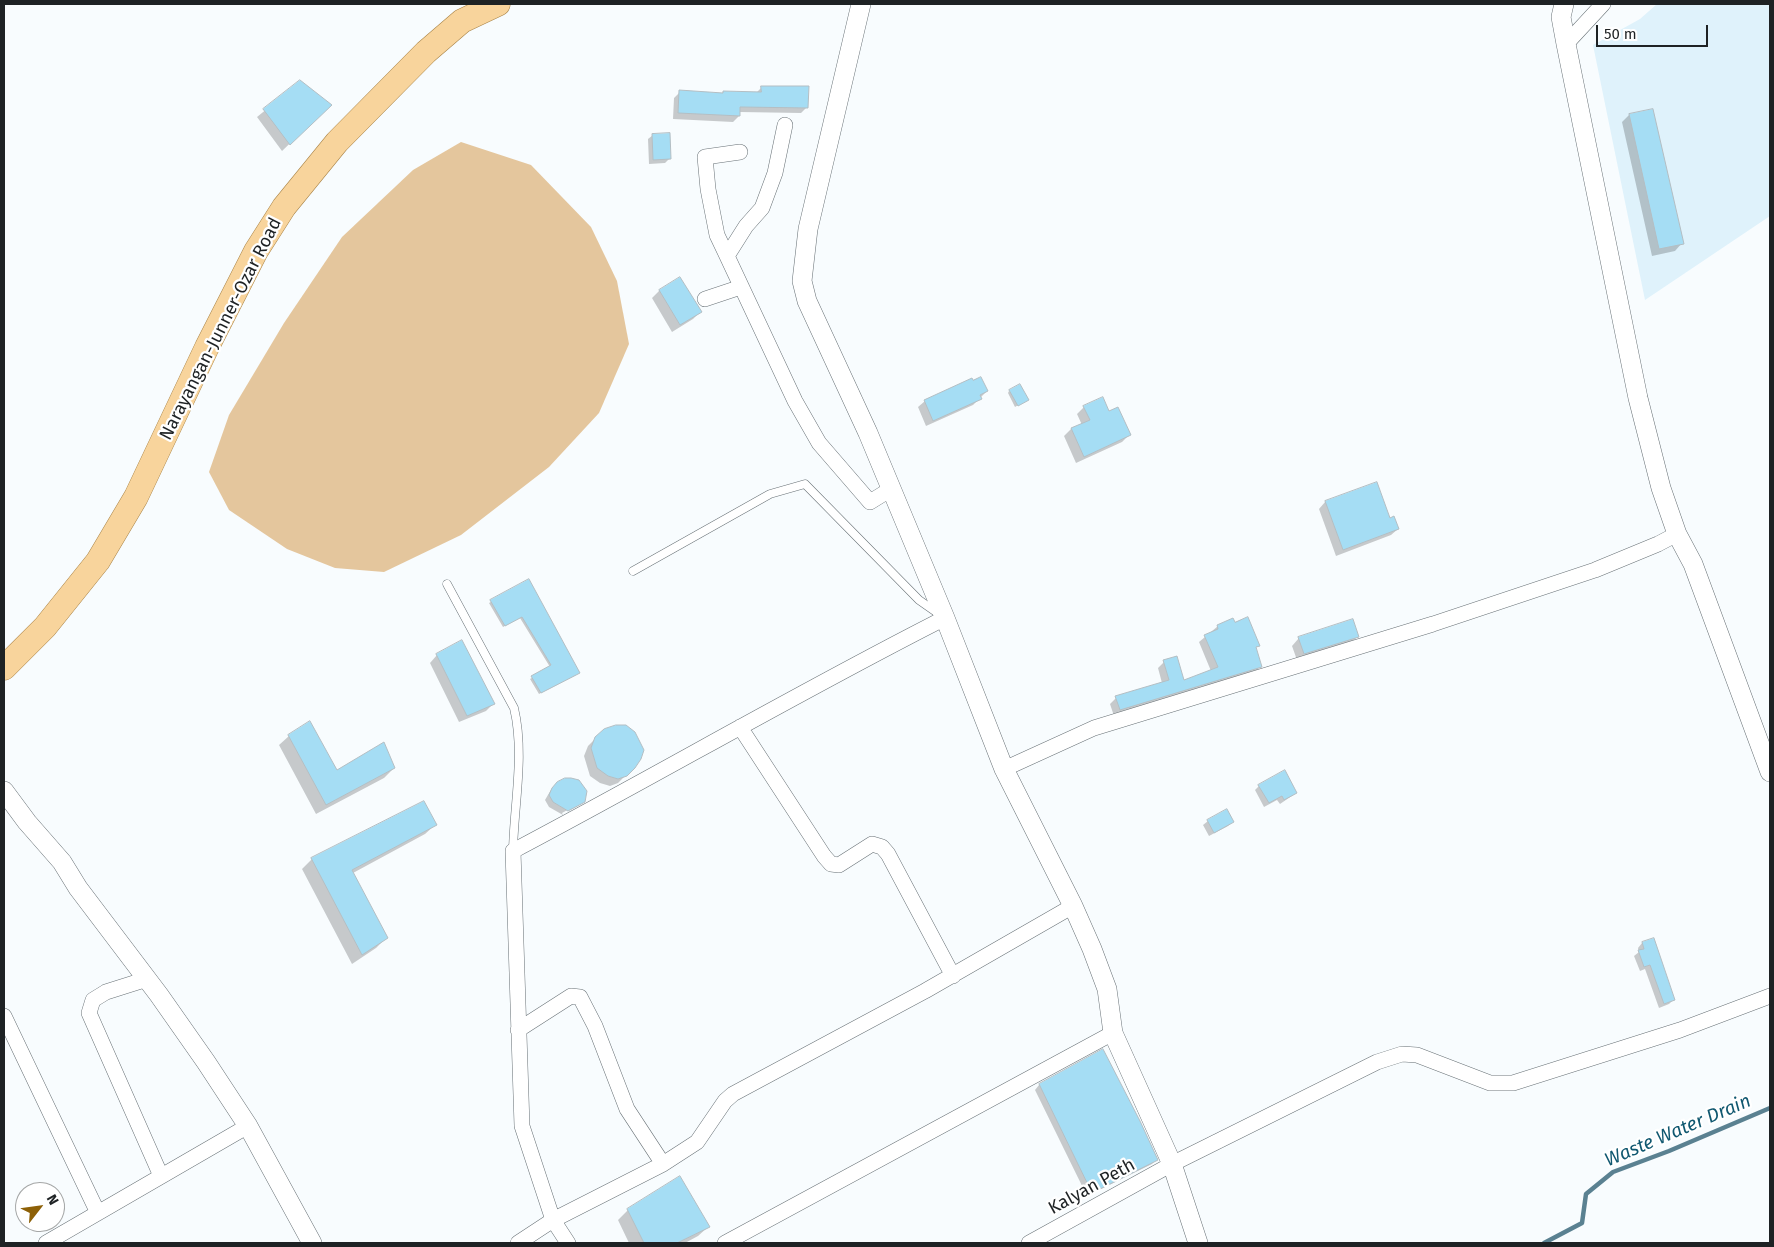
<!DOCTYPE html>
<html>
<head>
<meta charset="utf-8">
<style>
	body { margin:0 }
	#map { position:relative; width:1774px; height:1247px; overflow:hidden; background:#f8fcfe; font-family:"Fira Sans",sans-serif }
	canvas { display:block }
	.frame { position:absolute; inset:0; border:5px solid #1e2224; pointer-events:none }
	.north { position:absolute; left:15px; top:1182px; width:50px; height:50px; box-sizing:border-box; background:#fff; border:1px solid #a5a7a7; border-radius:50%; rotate:60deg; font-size:14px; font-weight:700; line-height:20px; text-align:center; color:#1e2224 }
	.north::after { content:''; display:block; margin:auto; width:18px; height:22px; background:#8d6007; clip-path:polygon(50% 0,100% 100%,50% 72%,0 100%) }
	.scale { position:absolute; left:1596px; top:25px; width:112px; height:22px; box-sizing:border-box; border:2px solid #1e2224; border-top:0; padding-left:6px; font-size:15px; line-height:18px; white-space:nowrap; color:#1e2224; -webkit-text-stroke:4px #fff; paint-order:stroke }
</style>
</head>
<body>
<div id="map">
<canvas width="1774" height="1247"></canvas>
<div class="frame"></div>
<div class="north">N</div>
<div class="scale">50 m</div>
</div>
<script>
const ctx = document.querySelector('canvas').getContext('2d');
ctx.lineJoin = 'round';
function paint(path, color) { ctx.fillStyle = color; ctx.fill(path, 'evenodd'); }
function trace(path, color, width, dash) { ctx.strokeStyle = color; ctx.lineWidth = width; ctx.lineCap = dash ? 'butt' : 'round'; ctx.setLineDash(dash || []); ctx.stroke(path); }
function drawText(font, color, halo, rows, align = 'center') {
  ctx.font = font + ' "Fira Sans",sans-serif'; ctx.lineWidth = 4.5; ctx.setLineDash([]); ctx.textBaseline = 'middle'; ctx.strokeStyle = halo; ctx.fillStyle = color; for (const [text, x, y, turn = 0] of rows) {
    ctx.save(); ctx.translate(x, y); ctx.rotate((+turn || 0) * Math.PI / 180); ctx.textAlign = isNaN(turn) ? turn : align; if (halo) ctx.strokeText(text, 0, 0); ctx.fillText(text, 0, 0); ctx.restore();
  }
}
const built = new Path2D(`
	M1657,4H1770V216L1645,300L1593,45L1640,19Z`);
const green = new Path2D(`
	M461,142L531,165L591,227L617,281L629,344L599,413L549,467L461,535L384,572L335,568L287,549L229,510L209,472L229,415L284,323L342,237L413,170Z`);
const shadow = new Path2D(`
	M300,82L330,105L282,151L257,117Z
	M762,87L807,107L801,113L739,112V116L733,122L673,119L674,98L680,92L721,94L723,92L756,93Z
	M1629,115L1682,243L1675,251L1652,256L1622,122Z
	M653,135L670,158L665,163L649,164L648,139Z
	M680,279L700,312L693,319L672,332L652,298L659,291Z
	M987,391L973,405L926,426L918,407L925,401Z
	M1009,391L1025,401L1015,407L1008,393Z
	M1084,407L1109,412L1129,435L1122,442L1076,463L1064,436L1071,429L1082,425L1077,414Z
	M1376,483L1389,519L1398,529L1391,535L1336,556L1319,509L1325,502Z
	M528,580L576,675L539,694L530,679L550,667L520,618L503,627L489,603Z
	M1234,623L1258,645L1255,648L1261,666L1255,672L1114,716L1110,704L1116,698L1162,683L1158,668L1164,662L1183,682L1211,671L1199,642L1218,626Z
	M1357,637L1350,644L1297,660L1292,646L1299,638Z
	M437,655L494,703L486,711L459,722L430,663Z
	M289,736L336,771L394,768L384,778L316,814L279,745Z
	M596,738L634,767L618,783L610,786L600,783L590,776L584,756L588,746Z
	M1259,786L1296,793L1280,804L1277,800L1264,807L1255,790Z
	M552,788L582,802L562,813L563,815L549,807L545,800Z
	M423,802L435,825L425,834L353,873L386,938L376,948L352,964L302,869L312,859Z
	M1208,821L1232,822L1228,826L1209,836L1203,825Z
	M1653,940L1674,999L1669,1004L1659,1008L1645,969L1640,971L1634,956L1639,952L1638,948L1642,943Z
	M1103,1051L1156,1159L1152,1164L1087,1196L1035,1090L1039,1085Z
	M679,1177L708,1227L698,1236L685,1243H629L618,1220L628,1210Z`);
const stream = new Path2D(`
	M1544,1243L1582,1223L1586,1194L1613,1172L1669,1151L1770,1108`);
const building = new Path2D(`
	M300,80L332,105L290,145L263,109Z
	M761,86H809L808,108L740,107V116L678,113L679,90L723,93V91L761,92Z
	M1653,109L1684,244L1659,249L1629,114Z
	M670,133L671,159L653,160L652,134Z
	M680,277L702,312L680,325L659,290Z
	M981,377L988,391L980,395L982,399L933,421L924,400L972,378L973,380Z
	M1020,384L1029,400L1018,406L1009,390Z
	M1103,397L1109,411L1118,407L1131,435L1084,457L1071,428L1090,420L1083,406Z
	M1377,482L1390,518L1394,516L1399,529L1343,550L1325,501Z
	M529,579L580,673L541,693L531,676L551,665L522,617L505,626L490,600Z
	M1248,617L1260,646L1256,647L1262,667L1120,710L1115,696L1169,680L1163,660L1177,656L1184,680L1218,667L1204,635L1218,629L1217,625L1233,618L1235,622Z
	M1353,619L1359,637L1304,654L1298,637Z
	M462,640L495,704L467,716L436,654Z
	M310,721L337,770L384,742L395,768L326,805L288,735Z
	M616,725H626L635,732L644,750L641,759L635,768L627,776L618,779L608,776L597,768L591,748L595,737L604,729Z
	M1285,770L1297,793L1284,800L1282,796L1269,803L1258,785Z
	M565,778H571L579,780L587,791L585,802L568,811L553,802L549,795L552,788L557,782Z
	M424,801L437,825L352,870L388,938L362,955L311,858Z
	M1227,809L1234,822L1214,833L1207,820Z
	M1654,938L1675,1000L1664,1004L1650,965L1644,967L1638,950L1644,949L1642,942Z
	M1103,1049L1140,1121L1158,1160L1092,1193L1039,1084Z
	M680,1176L710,1227L677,1243H644L627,1209Z`);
const service = new Path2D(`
	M633,571L770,494L805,484L919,600L939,614
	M447,584L514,708C525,754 514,804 513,851`);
const minor = new Path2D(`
	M1566,44L1603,4
	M785,125L775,173L762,208L746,226L727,256L795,401L819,443L870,502L891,489
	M727,256L717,235L708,189L705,157L740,152
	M705,299L741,287
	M945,618C799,692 657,775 513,851L522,1126L553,1220L663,1164L697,1142L725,1101L733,1094L925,991L1073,906
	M740,727L824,856L831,864L839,865L872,844L882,847L888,854L953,976
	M1004,769L1094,728L1433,624L1595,570L1658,544L1677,534
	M147,979L106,992L93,1000L89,1013L161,1176
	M4,1016L98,1213
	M518,1030L571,996L580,997L595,1026L627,1109L663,1164
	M46,1243L248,1126
	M518,1243L553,1220L568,1243
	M725,1243L1113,1033
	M1029,1243L1172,1164L1377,1062L1402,1054L1417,1055L1490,1083H1513L1680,1030L1770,996`);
const tertiary = new Path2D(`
	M861,4L808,229L802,281L807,301L868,433L945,618L1004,769L1073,906L1092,949L1107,989L1113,1033L1172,1164L1198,1243
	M1564,4L1561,17L1566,44L1638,398L1661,488L1677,534L1693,564L1770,772
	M4,791L27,822L62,862L78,888L159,995L206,1062L248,1126L312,1243`);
const primary = new Path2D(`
	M4,668L45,627L98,561L136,497L207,347L256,251L284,207L337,142L426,52L462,21L498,4`);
const streetNames = [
	["Narayangan-Junner-Ozar Road",221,329,-63],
	["Kalyan Peth",1092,1187,-29]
];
const waterNames = [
	["Waste Water Drain",1678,1131,-23]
];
paint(built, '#dff2fb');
paint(green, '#e4c69d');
paint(shadow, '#0003');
trace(stream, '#5a8191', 4.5);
paint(building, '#a5ddf4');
trace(building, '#b4bec3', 1);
trace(service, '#687176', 9);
trace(minor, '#687176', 16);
trace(tertiary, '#687176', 20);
trace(primary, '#a88347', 25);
trace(service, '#fff', 8);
trace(minor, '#fff', 15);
trace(tertiary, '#fff', 19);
trace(primary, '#f8d49c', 24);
drawText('18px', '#1e2224', '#fff', streetNames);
drawText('italic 19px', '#105870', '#fff', waterNames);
</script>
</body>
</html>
